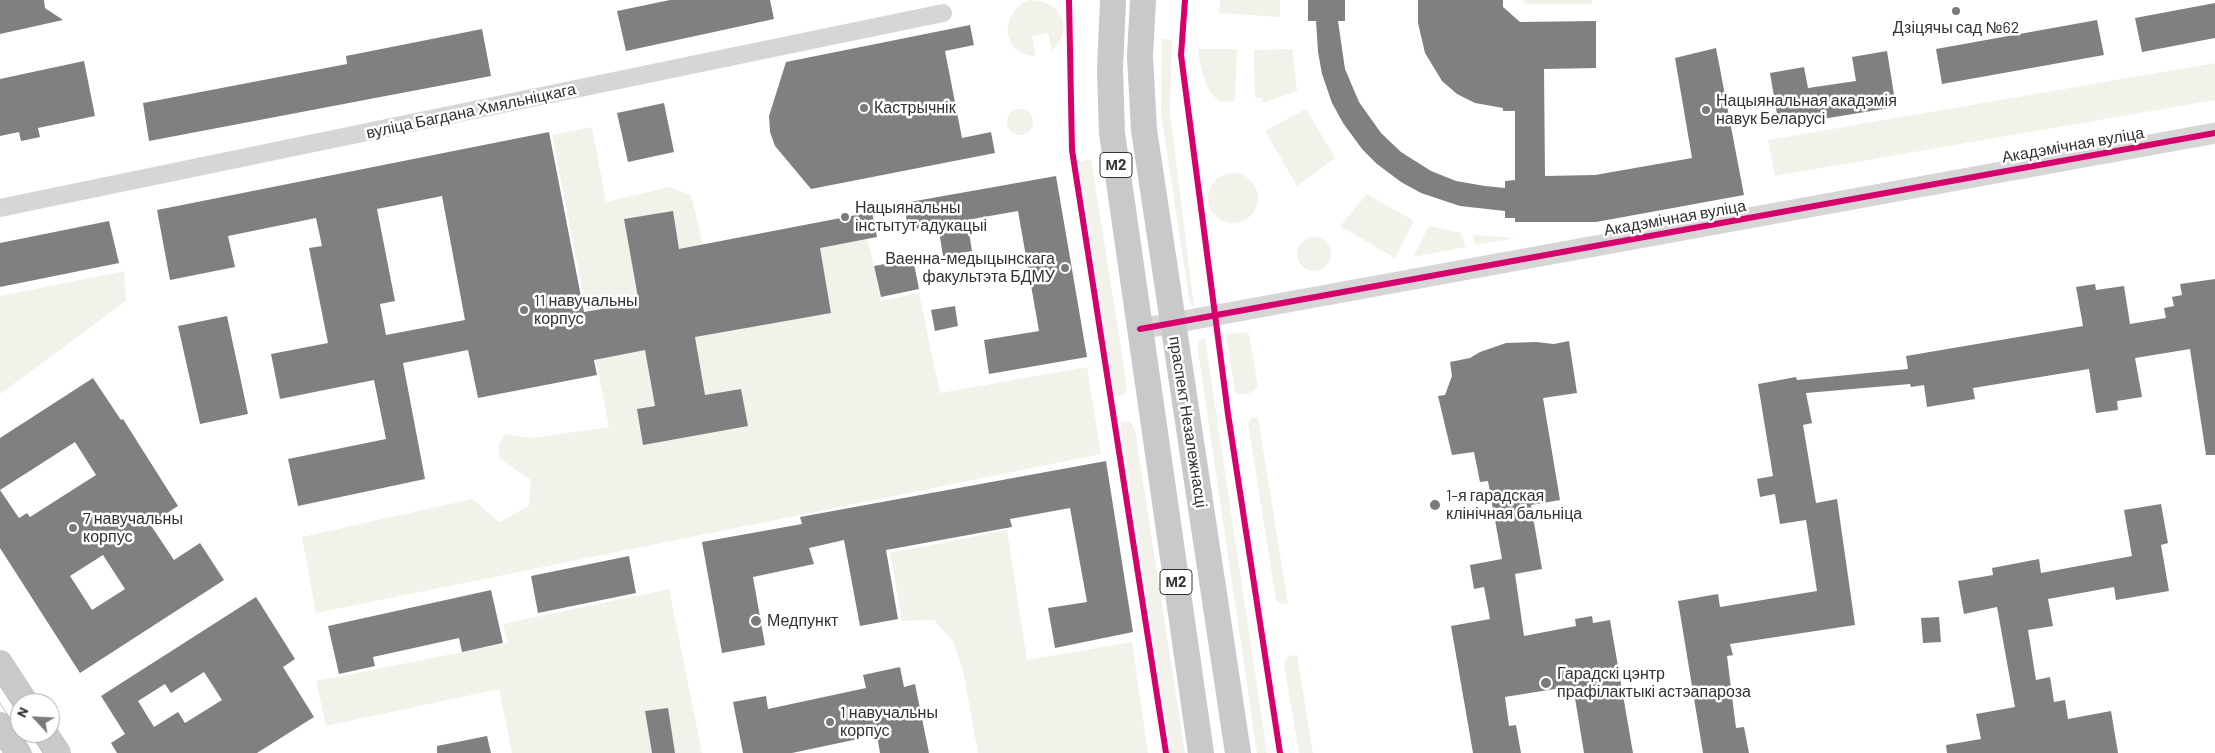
<!DOCTYPE html>
<html>
<head>
<meta charset="utf-8">
<style>
	body { margin:0 }
	#map { position:relative; width:2215px; height:753px; overflow:hidden; background:#fff; font-family:Barlow,sans-serif }
	canvas { display:block }
	.north { position:absolute; left:10px; top:693px; width:50px; height:50px; box-sizing:border-box; background:#fff; border:1px solid #adadad; border-radius:50%; rotate:295deg; font-size:14px; font-weight:700; line-height:20px; text-align:center; color:#323232 }
	.north::after { content:''; display:block; margin:auto; width:18px; height:22px; background:#7a7a7a; clip-path:polygon(50% 0,100% 100%,50% 72%,0 100%) }
</style>
</head>
<body>
<div id="map">
<canvas width="2215" height="753"></canvas>
<div class="north">N</div>
</div>
<script>
const ctx = document.querySelector('canvas').getContext('2d');
ctx.lineJoin = 'round';
function paint(path, color) { ctx.fillStyle = color; ctx.fill(path, 'evenodd'); }
function trace(path, color, width, dash) { ctx.strokeStyle = color; ctx.lineWidth = width; ctx.lineCap = dash ? 'butt' : 'round'; ctx.setLineDash(dash || []); ctx.stroke(path); }
function drawText(font, color, halo, rows, align = 'center') {
  ctx.font = font + ' Barlow,sans-serif'; ctx.lineWidth = 5; ctx.setLineDash([]); ctx.textBaseline = 'middle'; ctx.strokeStyle = halo; ctx.fillStyle = color; for (const [text, x, y, turn = 0] of rows) {
    ctx.save(); ctx.translate(x, y); ctx.rotate((+turn || 0) * Math.PI / 180); ctx.textAlign = isNaN(turn) ? turn : align; if (halo) ctx.strokeText(text, 0, 0); ctx.fillText(text, 0, 0); ctx.restore();
  }
}
const green = new Path2D(`
	M1028,0C1062,0 1075,27 1052,51L1048,33L1032,36L1036,56C1001,55 999,14 1028,0Z
	M1220,0H1280V17L1219,13Z
	M1523,0H1592V4H1526Z
	M1162,39L1172,40L1170,113L1194,306L1191,305L1189,299L1161,112Z
	M1198,49H1237L1235,101L1220,102C1203,88 1201,70 1198,49Z
	M1292,49L1297,91L1263,103L1262,98H1255L1254,50Z
	M2215,63V100L1775,176L1768,140Z
	M1007 122a13 13 0 1 1 26 0a13 13 0 1 1-26 0Z
	M1306,109L1335,158L1297,186L1265,131Z
	M592,127L606,202L669,187L691,195L703,244L868,239L881,301L919,293L940,393L1087,367L1101,454L316,613L302,537L472,499L500,522L529,506L531,480L500,459L498,446L505,434L532,438L609,427L552,135Z
	M1091,159L1125,373C1126,385 1130,396 1115,397L1079,162Z
	M1208 198a25 25 0 1 1 50 0a25 25 0 1 1-50 0Z
	M1367,194L1414,221L1395,258L1340,226Z
	M1429,226L1461,233L1466,247L1413,257Z
	M1473,235L1517,238L1475,245Z
	M1297 254a17 17 0 1 1 34 0a17 17 0 1 1-34 0Z
	M124,271L126,301L0,394V296Z
	M1244,332L1249,334L1258,386C1250,394 1246,397 1235,392L1226,335Z
	M1205,338L1267,753H1257L1197,344L1199,340Z
	M1258,417L1288,604H1281L1276,600L1248,423L1251,418Z
	M1130,421L1135,430L1185,753H1171L1120,422Z
	M1007,530L1027,660L1132,642L1148,753H978L963,671L953,641L934,620L902,621L890,553Z
	M669,589L702,753H512L499,689L326,726L316,681L508,643L503,624Z
	M1297,655L1313,753H1299L1284,664L1288,656Z`);
const building = new Path2D(`
	M0,0H44L45,8L63,20L0,34Z
	M670,0H770L774,19L626,51L617,11Z
	M1308,0H1345V21H1338L1345,69L1359,102L1381,133L1401,152L1431,171L1456,181L1485,186L1505,188V181L1515,180V111H1503V108L1475,103L1457,94L1442,81L1425,53L1418,23V0H1503V7L1520,22L1596,21V68L1544,69L1545,176L1595,175L1692,158L1675,58L1716,48L1744,195L1596,222H1515V218H1505V211L1460,206L1421,193L1401,182L1377,164L1362,149L1343,123L1332,103L1322,74L1318,52L1316,21H1308Z
	M2215,3V38L2142,52L2135,18Z
	M2097,20L2104,55L1942,84L1936,49Z
	M970,25L974,45L945,51L962,138L991,132L995,153L811,189L775,146L770,132L769,116L786,62Z
	M482,29L491,76L149,141L143,103L347,64L346,56Z
	M1887,51L1896,107L1779,126L1770,73L1804,67L1808,88L1856,81L1852,57Z
	M84,61L95,116L38,128L40,137L31,139L21,141L19,132L0,136V79Z
	M664,103L674,152L628,162L617,113Z
	M549,132L584,312L639,303L624,219L673,211L679,249L872,212L877,237L820,248L831,313L695,337L705,395L741,389L748,426L643,445L637,409L655,406L645,350L594,360L597,375L478,398L468,350L403,363L425,479L298,506L288,459L386,439L374,380L280,399L271,354L328,343L309,248L322,246L316,218L228,236L235,267L170,280L157,210ZM442,196L465,320L386,335L380,304L395,301L377,209Z
	M1056,176L1087,357L989,374L984,340L1039,331L1018,211L967,220L972,251L943,256L938,225L908,230L904,203Z
	M109,221L119,263L0,287V243Z
	M913,259L919,289L881,297L874,266Z
	M2215,279V455H2206L2190,349L2135,358L2142,397L2117,401L2118,410L2096,413L2089,369L1973,388L1975,399L1927,407L1924,385L1911,387L1910,384L1806,393L1812,423L1803,425L1816,503L1837,499L1855,625L1730,644L1733,655L1727,656L1736,728L1744,727L1749,753H1703L1678,601L1718,594L1720,607L1817,591L1806,520L1780,524L1775,494L1760,497L1757,479L1773,476L1758,384L1796,377L1797,380L1908,369L1906,356L2083,326L2076,287L2095,284L2096,290L2124,286L2130,324L2166,318L2164,308L2174,306L2172,297L2182,295L2180,284Z
	M955,306L958,326L935,331L931,310Z
	M227,316L248,414L200,424L178,326Z
	M1569,341L1577,393L1543,398L1560,500L1531,505L1542,569L1515,574L1524,636L1576,626L1575,619L1592,616L1593,623L1610,620L1633,753H1584L1573,686L1505,697L1509,726L1516,725L1521,753H1473L1451,626L1490,619L1484,587L1474,589L1470,565L1502,559L1488,481L1480,482L1474,452L1452,455L1438,396L1445,395L1452,376L1450,362L1470,358L1480,352L1506,343L1536,342L1554,344Z
	M93,378L121,420L123,419L178,506L150,524L174,560L200,543L224,580L80,673L0,548V438ZM75,442L96,475L30,517L27,513L19,518L0,490ZM103,555L125,589L92,610L70,576Z
	M1106,461L1133,632L1055,648L1048,608L1087,602L1070,508L1010,519L1012,527L886,550L898,619L860,626L844,540L809,548L814,564L753,577L765,645L722,653L702,542L802,524L800,517Z
	M2161,504L2168,543L2161,545L2169,591L2116,600L2114,587L2048,599L2053,626L2028,630L2036,680L2050,677L2054,702L2065,700L2068,719L2111,711L2118,753H1947L1946,745L1981,739L1976,714L2015,707L1997,607L1964,614L1958,581L1993,575L1992,568L2039,559L2041,573L2132,556L2124,510Z
	M629,556L636,593L538,613L531,576Z
	M491,590L503,643L462,652L459,638L373,657L375,666L339,674L328,626Z
	M256,597L295,659L283,667L314,717L257,753H117L111,743L125,734L101,696ZM204,672L222,700L185,723L178,712L154,727L138,701L165,684L171,693Z
	M1939,617L1941,642L1923,643L1921,618Z
	M900,667L904,687L915,684L929,753H880L877,735L792,753H743L733,702L766,696L768,709L866,688L863,675Z
	M668,708L675,753H652L645,711Z
	M487,736L491,753H437V746Z`);
const minor = new Path2D(`
	M0,208L943,13`);
const tertiary = new Path2D(`
	M1140,329L2215,133`);
const primary = new Path2D(`
	M1113,0L1110,70L1112,133L1201,753
	M1143,0L1140,56L1144,130L1238,753
	M0,663L26,703
	M0,725L18,753
	M45,733L58,753`);
const tram = new Path2D(`
	M0,685L20,716
	M0,703L32,753
	M31,733L43,753`);
const cycleway = new Path2D(`
	M1069,0L1072,150L1166,753
	M1185,0L1181,55L1228,414L1280,753
	M1140,329L2215,133`);
const markers = [
	[1956,11,5,"#7a7a7a"],
	[864,108,5,"#7a7a7a"],
	[1706,110,5,"#7a7a7a"],
	[845,217,5,"#7a7a7a"],
	[1065,268,5,"#7a7a7a"],
	[524,310,5,"#7a7a7a"],
	[1435,505,6,"#7a7a7a"],
	[73,528,5,"#7a7a7a"],
	[756,621,6,"#7a7a7a"],
	[1546,683,6,"#7a7a7a"],
	[830,722,5,"#7a7a7a"]
];
const shields = [
	[1116,165,32],
	[1176,582,32]
];
const shieldNames = [
	["М2",1116,165],
	["М2",1176,582]
];
const poiNames = [
	["Дзіцячы сад №62",1956,28,"center"],
	["Нацыянальная акадэмія",1716,101],
	["навук Беларусі",1716,119],
	["Кастрычнік",874,108],
	["Нацыянальны",855,208],
	["інстытут адукацыі",855,226],
	["Ваенна-медыцынскага",1055,259,"right"],
	["факультэта БДМУ",1055,277,"right"],
	["11 навучальны",534,301],
	["корпус",534,319],
	["1-я гарадская",1446,496],
	["клінічная бальніца",1446,514],
	["7 навучальны",83,519],
	["корпус",83,537],
	["Медпункт",767,621],
	["Гарадскі цэнтр",1557,674],
	["прафілактыкі астэапароза",1557,692],
	["1 навучальны",840,713],
	["корпус",840,731]
];
const streetNames = [
	["вуліца Багдана Хмяльніцкага",471,111,-12],
	["Акадэмічная вуліца",2073,145,-10],
	["Акадэмічная вуліца",1675,218,-10],
	["праспект Незалежнасці",1188,422,81]
];
paint(green, '#f2f2eb');
paint(building, '#808080');
trace(minor, '#d6d6d6', 18);
trace(tertiary, '#d6d6d6', 21);
trace(primary, '#c9c9c9', 26);
trace(tram, '#bebebe', 1);
trace(cycleway, '#d6006c', 6);
for (const [x, y, r, color] of markers) { const dot = new Path2D(); dot.arc(x, y, r, 0, 2 * Math.PI); ctx.fillStyle = color; ctx.fill(dot); trace(dot, '#fff', 2); }
for (const [x, y, w] of shields) { const box = new Path2D(); box.roundRect(x - w / 2, y - 12.5, w, 25, 4); ctx.fillStyle = '#fff'; ctx.fill(box); trace(box, '#323232', 1); }
drawText('bold 15px', '#323232', null, shieldNames);
drawText('16px', '#323232', '#fff', poiNames, 'left');
drawText('16px', '#323232', '#fff', streetNames);
</script>
</body>
</html>
